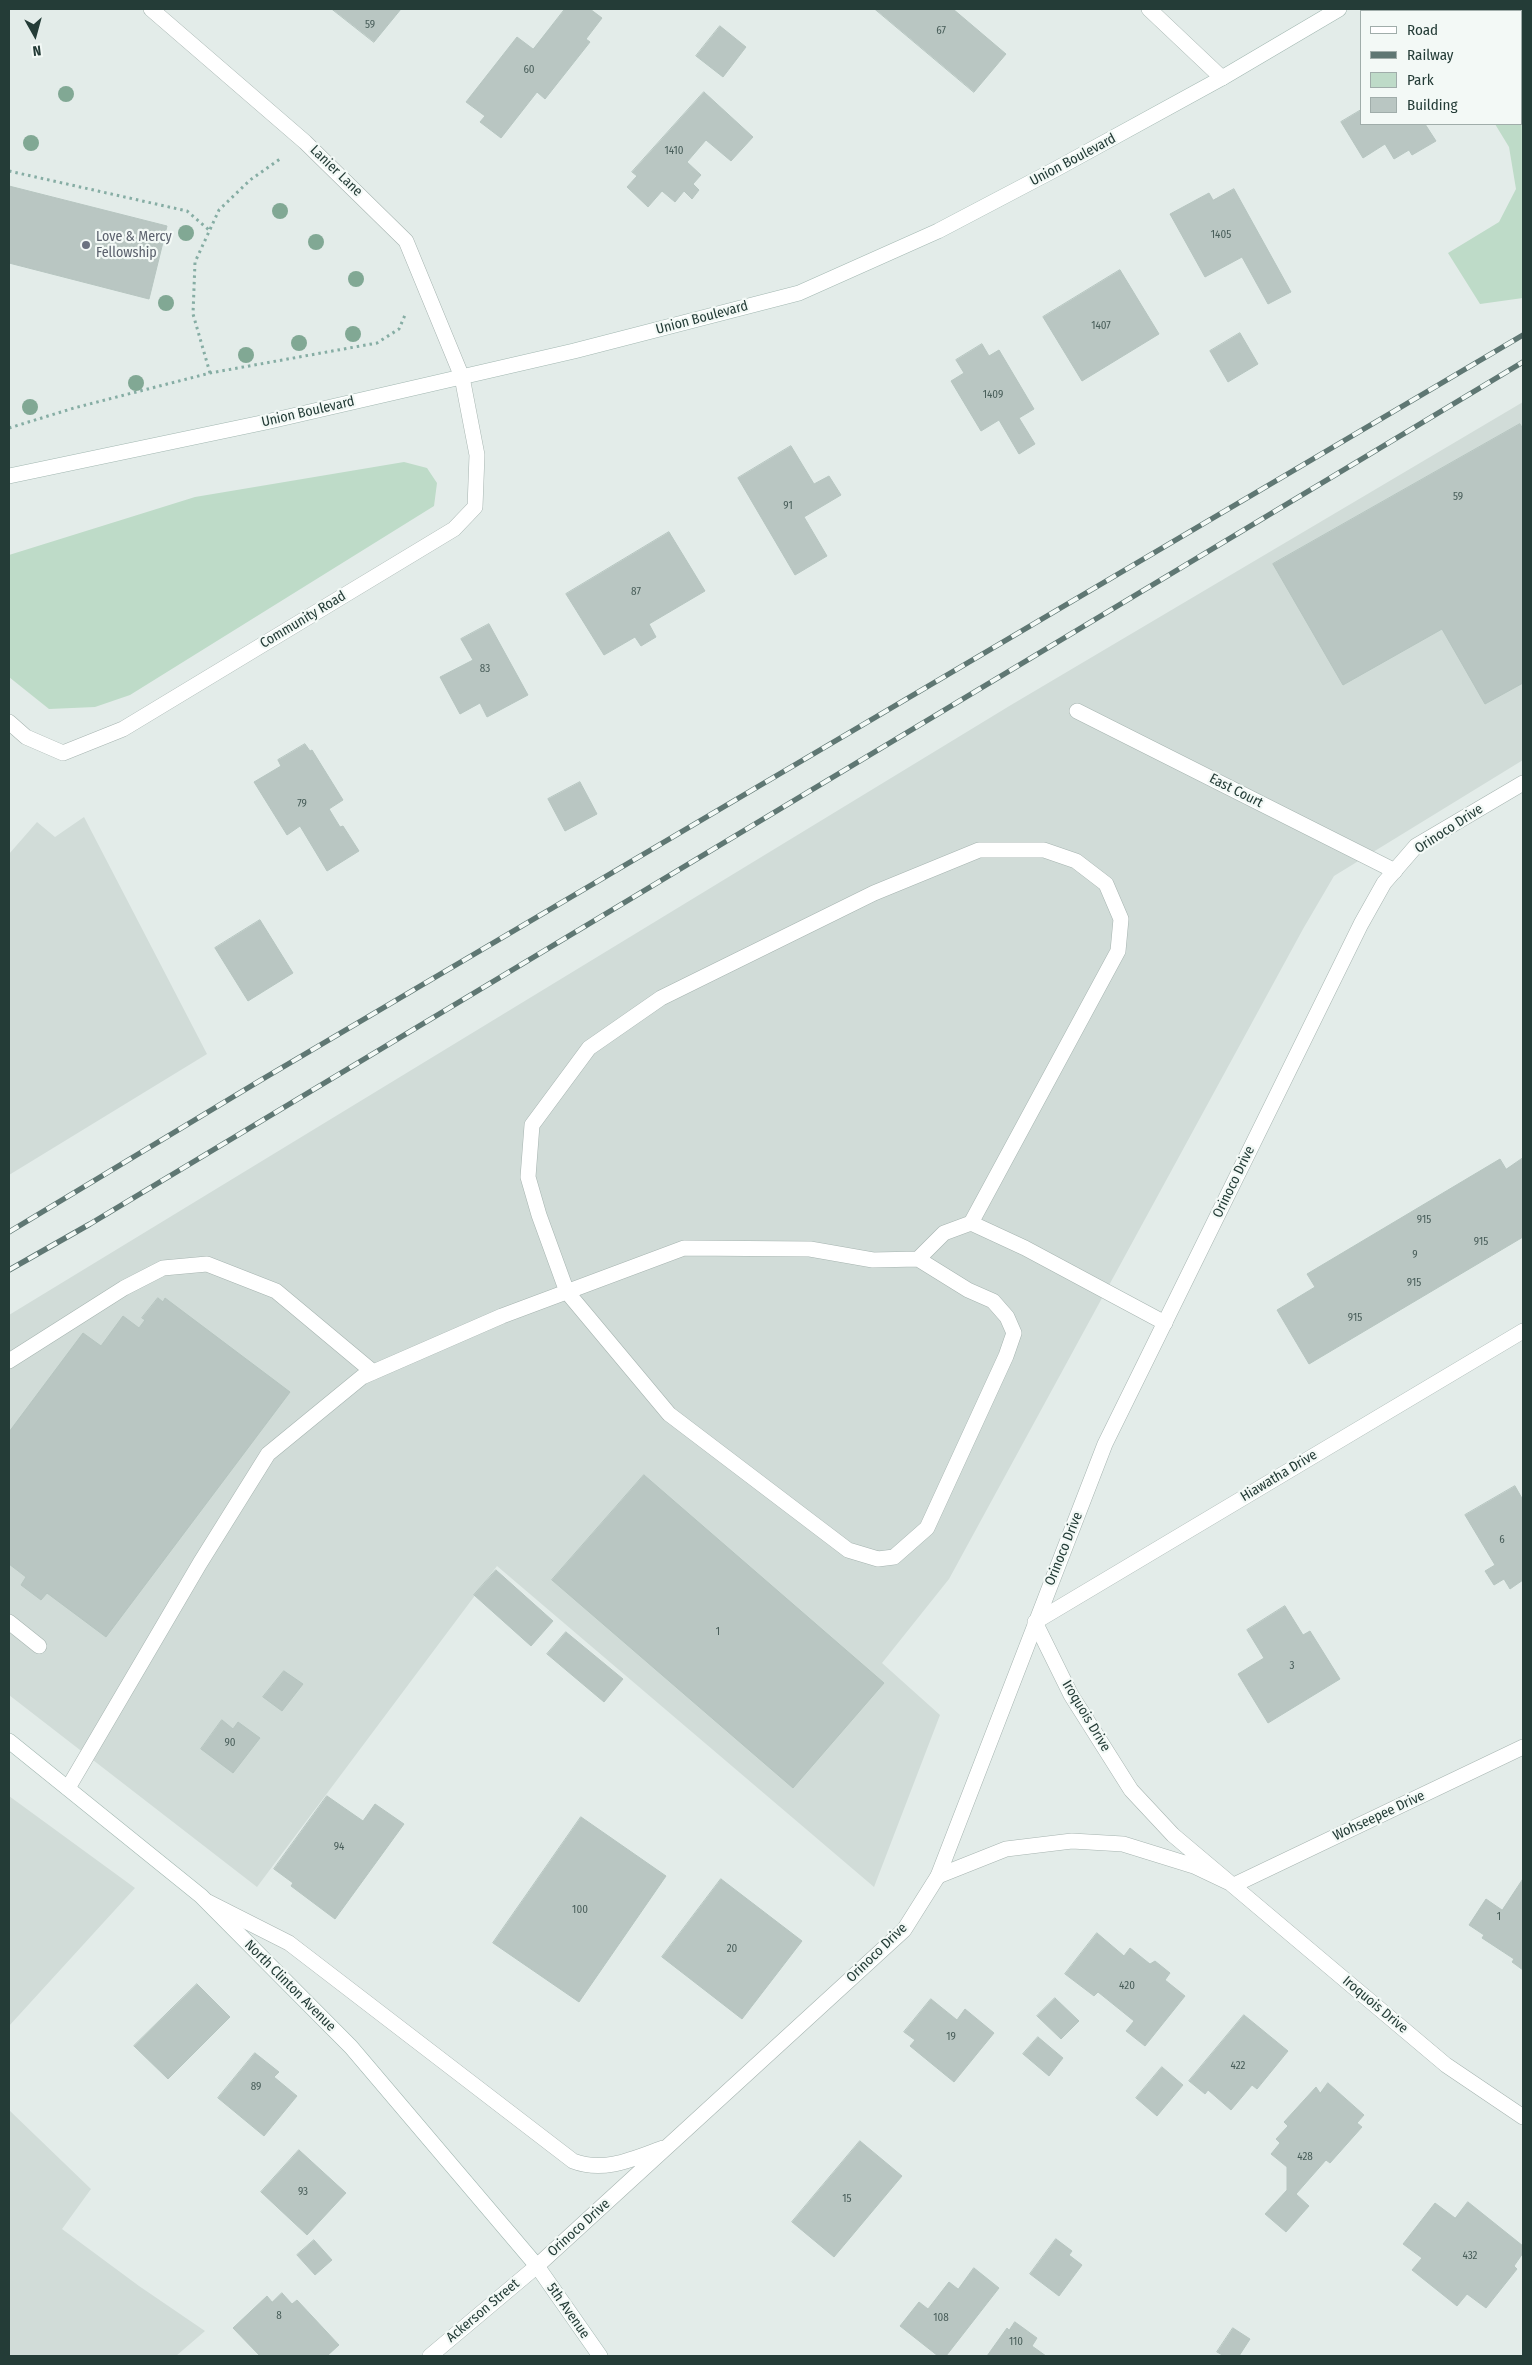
<!DOCTYPE html>
<html>
<head>
<meta charset="utf-8">
<style>
	body { margin:0 }
	#map { position:relative; width:1532px; height:2365px; overflow:hidden; background:#e3ece9; font-family:"Fira Sans Condensed",sans-serif }
	canvas { display:block }
	.frame { position:absolute; inset:0; border:10px solid #243c37; pointer-events:none }
	.legend { position:absolute; left:1360px; top:10px; width:162px; height:115px; box-sizing:border-box; background:#f3f9f6; border:1px solid #a0adaa; margin:0; padding:6px 9px; list-style:none; font-size:15px; color:#243c37 }
	.legend li { display:flex; align-items:center; gap:10px; height:25px }
	.legend b { width:25px; border:1px solid #a0adaa }
	.north { position:absolute; left:10px; top:10px; width:50px; height:50px; -webkit-text-stroke:4px #f3f9f6; paint-order:stroke; rotate:173deg; font-size:14px; font-weight:700; line-height:20px; text-align:center; color:#243c37 }
	.north::after { content:''; display:block; margin:auto; width:18px; height:22px; background:#243c37; clip-path:polygon(50% 0,100% 100%,50% 72%,0 100%) }
</style>
</head>
<body>
<div id="map">
<canvas width="1532" height="2365"></canvas>
<div class="frame"></div>
<ul class="legend">
<li><b style="height:6px;background:#fff"></b>Road</li>
<li><b style="height:6px;background:#5f7773"></b>Railway</li>
<li><b style="height:14px;background:#bedbc8"></b>Park</li>
<li><b style="height:14px;background:#b9c6c2"></b>Building</li>
</ul>
<div class="north">N</div>
</div>
<script>
const ctx = document.querySelector('canvas').getContext('2d');
ctx.lineJoin = 'round';
function paint(path, color) { ctx.fillStyle = color; ctx.fill(path, 'evenodd'); }
function trace(path, color, width, dash) { ctx.strokeStyle = color; ctx.lineWidth = width; ctx.lineCap = dash ? 'butt' : 'round'; ctx.setLineDash(dash || []); ctx.stroke(path); }
function drawText(font, color, halo, rows, align = 'center') {
  ctx.font = font + ' "Fira Sans Condensed",sans-serif'; ctx.lineWidth = 4.5; ctx.setLineDash([]); ctx.textBaseline = 'middle'; ctx.strokeStyle = halo; ctx.fillStyle = color; for (const [text, x, y, turn = 0] of rows) {
    ctx.save(); ctx.translate(x, y); ctx.rotate((+turn || 0) * Math.PI / 180); ctx.textAlign = isNaN(turn) ? turn : align; if (halo) ctx.strokeText(text, 0, 0); ctx.fillText(text, 0, 0); ctx.restore();
  }
}
const built = new Path2D(`
	M1523,402V760L1334,876L1303,929L949,1579L882,1663L940,1715L874,1887L497,1566L257,1887L9,1695V1315L1011,705Z
	M84,817L207,1054L9,1175V854L37,822L55,837Z
	M9,1796L135,1888L9,2026Z
	M9,2110L91,2189L62,2229L139,2286L205,2331L176,2356H9Z`);
const green = new Path2D(`
	M1521,61L1523,65V298L1480,304L1448,253L1499,222L1516,189L1509,147L1495,124H1521Z
	M404,462L427,468L437,483L434,506L130,695L95,707L49,709L9,677V555L195,497Z`);
const stream = new Path2D(`
	M1521,86L1523,89`);
const building = new Path2D(`
	M332,9H401L374,42Z
	M565,9H590L602,18L586,39L590,42L545,99L537,92L501,138L480,122L485,116L466,102L517,37L533,49Z
	M875,9H953L1006,54L974,92Z
	M720,26L746,47L723,77L696,56Z
	M704,92L753,137L731,161L706,140L687,162L701,175L693,184L699,190L692,199L684,191L675,202L662,191L648,207L627,187L637,176L632,172Z
	M1361,110V124H1425L1436,141L1412,155L1409,150L1394,159L1385,144L1363,158L1341,122Z
	M9,186L167,226L149,299L9,263Z
	M1234,189L1291,292L1268,304L1242,257L1205,277L1170,214L1209,193L1213,200Z
	M1120,270L1159,334L1082,381L1043,317Z
	M1240,333L1258,364L1228,382L1210,351Z
	M982,344L989,356L999,350L1034,409L1019,418L1035,444L1019,454L999,420L981,431L951,381L964,373L956,360Z
	M1520,424L1523,429V683L1485,704L1442,629L1343,685L1273,564Z
	M791,446L814,484L829,476L841,495L804,517L827,556L795,575L738,478Z
	M669,532L705,591L649,624L656,637L641,646L635,637L604,655L566,594Z
	M489,624L528,695L487,717L480,703L460,714L440,677L473,660L461,639Z
	M305,744L310,751L312,750L343,800L329,809L340,827L343,826L359,851L327,871L300,826L287,835L254,782L281,766L278,760Z
	M580,782L597,814L565,831L548,799Z
	M260,920L293,973L248,1001L215,948Z
	M1523,1158V1237L1309,1364L1277,1310L1315,1287L1307,1274L1500,1159L1506,1169Z
	M158,1298L163,1302L165,1298L290,1392L106,1637L47,1593L41,1600L21,1585L26,1577L9,1564V1432L83,1333L101,1346L123,1316L139,1328L145,1320L142,1318Z
	M644,1475L884,1683L793,1788L552,1580Z
	M1515,1486L1523,1500V1580L1510,1589L1504,1579L1494,1585L1485,1571L1495,1565L1465,1515Z
	M496,1570L553,1621L531,1646L474,1595Z
	M1285,1606L1303,1635L1310,1631L1340,1679L1268,1723L1238,1674L1264,1658L1247,1630Z
	M566,1632L623,1679L604,1702L547,1654Z
	M284,1671L303,1684L282,1711L263,1697Z
	M222,1720L233,1729L238,1722L260,1738L233,1773L201,1749Z
	M327,1796L363,1821L375,1804L404,1824L335,1919L291,1886L293,1883L274,1869Z
	M581,1817L666,1876L579,2002L493,1943Z
	M721,1879L802,1941L742,2019L662,1957Z
	M1523,1879V1970L1512,1962L1514,1959L1482,1938L1484,1935L1469,1925L1486,1899L1502,1910Z
	M1097,1933L1124,1956L1130,1948L1150,1964L1155,1961L1170,1973L1165,1980L1185,1996L1145,2046L1126,2031L1134,2021L1098,1992L1094,1996L1065,1974Z
	M197,1984L230,2017L168,2079L134,2046Z
	M1055,1998L1079,2021L1061,2039L1037,2016Z
	M931,1999L957,2020L965,2009L994,2033L954,2082L910,2046L915,2040L904,2032Z
	M1244,2015L1288,2051L1257,2089L1252,2085L1231,2110L1208,2090L1205,2094L1189,2081Z
	M1038,2037L1063,2058L1049,2076L1023,2054Z
	M255,2053L279,2072L274,2077L297,2096L264,2136L218,2098Z
	M1162,2067L1183,2085L1157,2116L1136,2098Z
	M1328,2083L1364,2115L1357,2123L1362,2127L1330,2163L1326,2160L1296,2194L1309,2206L1286,2232L1265,2214L1287,2190V2167L1271,2154L1280,2143L1276,2139L1288,2126L1284,2122L1316,2087L1320,2093Z
	M860,2141L902,2176L834,2257L792,2222Z
	M299,2150L346,2193L307,2235L261,2192Z
	M1468,2202L1523,2246V2253L1514,2266L1517,2269L1486,2308L1467,2294L1457,2306L1412,2270L1422,2258L1403,2244L1435,2203L1455,2218Z
	M1056,2239L1072,2251L1069,2255L1082,2265L1059,2296L1030,2274Z
	M314,2240L332,2260L315,2275L297,2255Z
	M974,2268L999,2288L946,2356H938L900,2326L919,2302L928,2309L949,2282L958,2289Z
	M282,2293L292,2304L297,2300L339,2345L327,2356H260L233,2328L267,2296L272,2302Z
	M1015,2322L1037,2338L1032,2346L1046,2356H987L1007,2328L1009,2330Z
	M1233,2328L1250,2339L1239,2356H1224L1217,2352Z`);
const path = new Path2D(`
	M9,171L187,211L209,230
	M210,373L193,314L195,262L219,210L250,180L280,159
	M9,428L74,408L210,373L377,343L399,329L405,315`);
const service = new Path2D(`
	M918,1259L968,1290L993,1301L1007,1317L1014,1333L1006,1356L927,1528L894,1557L878,1559L848,1550L669,1414L567,1292L539,1215L528,1177L532,1125L589,1048L661,998L874,893L979,850H1044L1076,861L1106,884L1121,919L1118,951L971,1223
	M9,1361L124,1288L163,1268L207,1264L276,1291L373,1372
	M9,1622L39,1646
	M68,1788L200,1563L268,1454L362,1377L502,1316L684,1248L810,1249L873,1260L918,1259L944,1233L971,1223L1025,1248L1165,1323`);
const minor = new Path2D(`
	M1149,9L1222,78
	M1077,711L1395,871
	M9,722L26,737L63,753L123,729L454,529L475,507L477,455L462,377L406,241L305,142L151,9
	M1523,1331L1035,1622L1071,1695L1131,1790L1173,1835L1446,2065L1523,2117
	M938,1876L1006,1849L1072,1841L1123,1844L1194,1866L1234,1885L1523,1747
	M430,2356L537,2266`);
const tertiary = new Path2D(`
	M208,1902L289,1943L573,2161C604,2173 633,2159 663,2148
	M537,2266L904,1930L938,1876L1105,1444L1361,924L1384,883L1416,846L1523,783`);
const secondary = new Path2D(`
	M9,476L266,422L574,351L799,293L938,231L1056,169L1222,78L1339,9
	M9,1741L201,1896L351,2047L537,2266L600,2356`);
const rail = new Path2D(`
	M9,1232L261,1080L1523,335
	M9,1270L90,1224L1523,362`);
const trees = [
	[66,94],
	[31,143],
	[280,211],
	[186,233],
	[316,242],
	[356,279],
	[166,303],
	[353,334],
	[299,343],
	[246,355],
	[136,383],
	[30,407]
];
const markers = [
	[86,245,5,"#6b7280"]
];
const numberNames = [
	["59",370,25],
	["67",941,31],
	["60",529,70],
	["1410",674,151],
	["1405",1221,235],
	["1407",1101,326],
	["1409",993,395],
	["59",1458,497],
	["91",788,506],
	["87",636,592],
	["83",485,669],
	["79",302,804],
	["915",1424,1220],
	["915",1481,1242],
	["9",1415,1255],
	["915",1414,1283],
	["915",1355,1318],
	["6",1502,1540],
	["1",718,1632],
	["3",1292,1666],
	["90",230,1743],
	["94",339,1847],
	["100",580,1910],
	["1",1499,1917],
	["20",732,1949],
	["420",1127,1986],
	["19",951,2037],
	["422",1238,2066],
	["89",256,2087],
	["428",1305,2157],
	["93",303,2192],
	["15",847,2199],
	["432",1470,2256],
	["8",279,2316],
	["108",941,2318],
	["110",1016,2342]
];
const streetNames = [
	["Union Boulevard",1073,160,-28],
	["Lanier Lane",336,171,44],
	["Union Boulevard",702,318,-15],
	["Union Boulevard",308,412,-13],
	["Community Road",303,620,-31],
	["East Court",1236,791,27],
	["Orinoco Drive",1449,829,-33],
	["Orinoco Drive",1234,1182,-64],
	["Hiawatha Drive",1279,1476,-31],
	["Orinoco Drive",1064,1549,-68],
	["Iroquois Drive",1086,1716,59],
	["Wohseepee Drive",1379,1816,-25],
	["Orinoco Drive",877,1953,-44],
	["North Clinton Avenue",290,1986,45],
	["Iroquois Drive",1375,2005,40],
	["Orinoco Drive",579,2228,-42],
	["Ackerson Street",483,2311,-40],
	["5th Avenue",568,2311,55]
];
const worshipNames = [
	["Love & Mercy",96,237],
	["Fellowship",96,253]
];
paint(built, '#d1dcd8');
paint(green, '#bedbc8');
trace(stream, '#8fbecd', 12);
paint(building, '#b9c6c2');
trace(building, '#b6c5c0', 1);
trace(service, '#a6b4b0', 16);
trace(minor, '#a6b4b0', 16);
trace(tertiary, '#a6b4b0', 16);
trace(secondary, '#a2b7b1', 16);
trace(path, '#86ada4', 3, [2.5, 4]);
trace(service, '#fff', 15);
trace(minor, '#fff', 15);
trace(tertiary, '#fff', 15);
trace(secondary, '#fff', 15);
trace(rail, '#5f7773', 5.5);
trace(rail, '#f3f9f6', 4, [11]);
ctx.fillStyle = '#81a894';
for (const [x, y] of trees) { ctx.beginPath(); ctx.arc(x, y, 8, 0, 2 * Math.PI); ctx.fill(); }
for (const [x, y, r, color] of markers) { const dot = new Path2D(); dot.arc(x, y, r, 0, 2 * Math.PI); ctx.fillStyle = color; ctx.fill(dot); trace(dot, '#f3f9f6', 2); }
drawText('11px', '#495e5a', null, numberNames);
drawText('14px', '#243c37', '#f3f9f6', streetNames);
drawText('14px', '#5b616d', '#f3f9f6', worshipNames, 'left');
</script>
</body>
</html>
